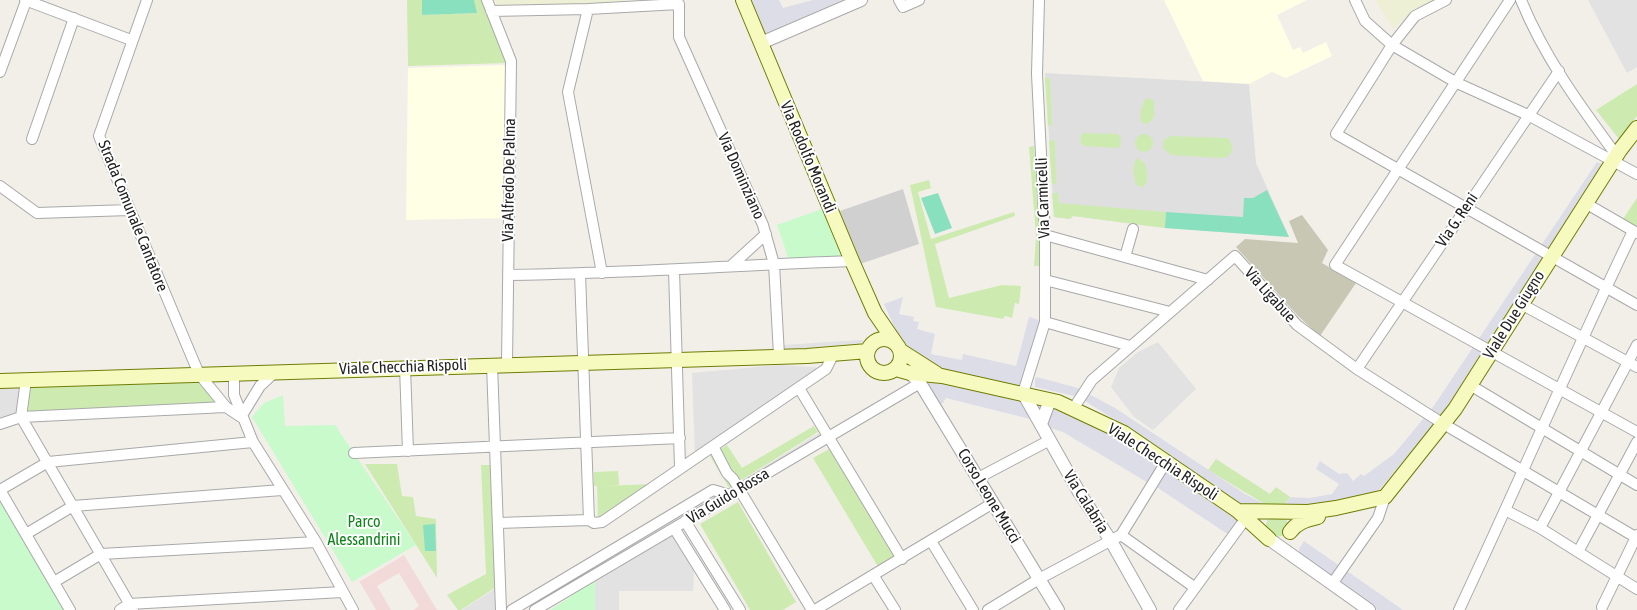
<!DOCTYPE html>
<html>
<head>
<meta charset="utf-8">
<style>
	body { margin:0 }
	canvas { display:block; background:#f2efe9 }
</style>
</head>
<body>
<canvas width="1637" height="610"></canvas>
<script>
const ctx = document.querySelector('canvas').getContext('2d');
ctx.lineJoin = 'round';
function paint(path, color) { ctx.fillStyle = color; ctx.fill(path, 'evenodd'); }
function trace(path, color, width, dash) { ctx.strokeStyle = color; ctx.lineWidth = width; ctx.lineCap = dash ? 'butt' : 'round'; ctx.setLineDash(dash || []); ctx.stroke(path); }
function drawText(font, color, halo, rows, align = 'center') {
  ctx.font = font + ' "Asap Condensed",sans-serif'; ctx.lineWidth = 4; ctx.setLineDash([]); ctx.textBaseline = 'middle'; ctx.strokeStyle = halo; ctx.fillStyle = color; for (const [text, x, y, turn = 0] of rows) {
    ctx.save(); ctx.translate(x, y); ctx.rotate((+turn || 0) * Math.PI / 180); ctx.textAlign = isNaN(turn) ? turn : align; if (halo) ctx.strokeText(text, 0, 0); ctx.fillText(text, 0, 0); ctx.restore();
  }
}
const residential = new Path2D(`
	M1045,73L1249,84L1256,163L1289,237L1165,228L1073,216L1070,219L1054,217Z`);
const commercial = new Path2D(`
	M404,555L437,610H413L419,606L399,573L377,586L391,610H376L361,584L359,582Z`);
const education = new Path2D(`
	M1164,0H1307L1277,15L1293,50L1300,47L1303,53L1326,42L1332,56L1286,78L1272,72L1249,84L1203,81Z
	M507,65L504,218L406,220L408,68Z`);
const religious = new Path2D(`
	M903,189L919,244L860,264L840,211Z`);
const construction = new Path2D(`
	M1302,215L1328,250L1322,263L1356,283L1320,336L1298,316L1236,247L1245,239L1298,243L1289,221Z`);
const farmland = new Path2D(`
	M495,0H625V2L587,4L496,5Z
	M1375,0H1434L1412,12L1393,29Z`);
const grass = new Path2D(`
	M407,0H422V15L476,13L474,0H483L507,63L408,66Z
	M1045,77L1050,79L1052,125L1048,126Z
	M1637,84V116L1619,139L1596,110Z
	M1150,98L1154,102V117L1149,123L1143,124C1137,117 1142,108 1144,100Z
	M1082,133L1118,134L1121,139L1120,146L1117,148L1084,146L1080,142Z
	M1135 143a9 9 0 1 1 18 0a9 9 0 1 1-18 0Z
	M1171,136L1225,138L1229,139L1233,149L1229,156L1222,158L1171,155L1163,148L1164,140Z
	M1055,140L1056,184H1052L1049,141Z
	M1034,146L1040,235V266H1034L1036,236L1029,147Z
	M1136,158L1144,162C1147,170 1150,180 1143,187L1136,185L1133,170Z
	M929,180L931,188L918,192L931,239L1014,212L1015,216L935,244L949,298L1002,285L1021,286L1019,304L1015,303L1012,318L1005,316L1003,319L936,307L910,185Z
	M1052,193H1058L1059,203L1166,212L1165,228L1073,216L1070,219L1054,217Z
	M1637,198V227L1623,219Z
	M197,377L218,403L24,414L29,382Z
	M814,426L818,432L729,488L710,456L727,445L742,468Z
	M831,448L898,559L880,570L813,458Z
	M1216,459L1270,494L1276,487L1290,497L1283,507L1268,506L1208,470Z
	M365,464H397L402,496L413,497L416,516L436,519L437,578Z
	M481,465H492L496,587L461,610H458L447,595L486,574Z
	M618,471L619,485L603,486L653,484L598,521L597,486H594V472Z
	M738,502L796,602L783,610H750L700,524Z
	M1266 526a11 11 0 1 1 22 0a11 11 0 1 1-22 0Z`);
const park = new Path2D(`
	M822,209L842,259L789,260L777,225Z
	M283,395L285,426L335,425L416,545L352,582L252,417L264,403Z
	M0,490L70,610H0Z
	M595,580L596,610H549L552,609Z`);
const pitch = new Path2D(`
	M422,0H474L477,13L422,15Z
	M1267,190L1289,237L1165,228L1166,212L1243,217L1244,198H1253Z
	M938,193L952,228L935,234L921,198Z
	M435,524L436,551H425L423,525Z`);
const parking = new Path2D(`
	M1588,0H1637V67L1627,73Z
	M861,340L864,341L849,350L783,352V345Z
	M1158,342L1196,389L1153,430L1134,417L1111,387L1119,368L1138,352Z
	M779,365L826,368L695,455L692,373Z
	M22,384L19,414L0,420V385Z
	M819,433L823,441L744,484L742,480Z
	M674,534L694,571L693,591H619V610H595V580Z
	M499,586V610H462Z`);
const plaza = new Path2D(`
	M752,0H779L783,8L813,0H855L767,38Z
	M1597,162L1604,165L1450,404L1376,494L1314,510L1250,508L1224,500L1128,428L1085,401L1074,396L1035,387V378L1037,377L1078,388L1115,408L1245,494L1268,506L1283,508L1290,497L1309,498L1332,494L1339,484L1316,469L1320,461L1339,474L1347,473L1353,481L1361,474L1364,476L1394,454L1433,407Z
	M903,297L899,314L914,317L913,321L919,322L917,329L935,334L931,354L962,360L963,354L1016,366L1029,317L1045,322L1023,393L1038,421L946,398L943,403L935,407L920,383L940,372L912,352L895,328L884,304Z
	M1025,395L1058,404L1164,461L1150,484L1063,432L1050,428Z
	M1166,462L1241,519L1229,535L1152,484Z
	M1304,541L1403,610H1378L1301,557L1299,549Z`);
const minor = new Path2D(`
	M25,0L131,40
	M147,0L99,136L199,374L226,407L241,417
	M487,0L511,61L507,364
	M899,0L903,7L919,0
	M1355,0L1365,21L1392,45L1457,83L1528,115L1637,174
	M1446,0L1415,16L1392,45L1336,134L1637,305
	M1510,0L1335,265L1637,432
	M1521,0C1544,57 1581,107 1617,156
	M588,9L568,92L602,273
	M491,11L588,9L679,4V37L763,225L774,264L779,355
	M0,72L26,1
	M32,139L74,18
	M0,186L37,213L130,210
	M1587,204L1637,233
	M1045,235L1208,280
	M1125,257L1133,229
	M732,265L766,234
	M674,270L680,467
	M580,274L589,520
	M508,275C623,274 737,265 852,261
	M1045,280L1170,312
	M1521,304L1637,367
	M1045,322L1130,346
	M492,365L501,610
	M405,367L408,451
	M1357,369L1559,71
	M234,373V395L253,442L316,542L353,610
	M1470,385L1637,485
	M799,388L902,559
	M1023,393L1045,322V235L1037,74L1039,0
	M1073,409L1092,380L1235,256L1297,325L1357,369L1442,423L1637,538
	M241,417L260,386L275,372
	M0,424L21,417L26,380
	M713,446L727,473L733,479L812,610
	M354,453L680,438
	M978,478L1050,440
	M0,490L48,462L253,442
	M0,490L70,610
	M1505,510L1540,528L1637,589
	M685,521L740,610
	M498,523L589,520L594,523L602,522L826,369L831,359
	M674,528L725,610
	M1540,528L1637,345
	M26,534L73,506L282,490
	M1121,535L1194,587
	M931,541L973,610
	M1578,552L1637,442
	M873,575L895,610
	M54,582L101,554L316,542
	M1332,584L1378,518L1385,497
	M1602,607L1637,535
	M120,610L129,604L342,592
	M133,610L21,417L226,407
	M512,610L713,490L730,495
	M535,610L920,383
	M815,610L993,503
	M988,610L1039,579L1121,535L1166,462
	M1179,610L1246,518
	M1459,610C1518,484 1573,356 1633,231`);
const tertiary = new Path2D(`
	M761,43L861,0
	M910,373L920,383L1058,610
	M1023,393L1079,492L1111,541L1150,610
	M1041,424L1050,400
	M1269,539L1369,610`);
const secondary = new Path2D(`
	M743,0L852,261L875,313L897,345
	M867 356a17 17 0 1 1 34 0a17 17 0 1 1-34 0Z
	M901,351L937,374
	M896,369L910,373L942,376L1058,402L1124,433L1238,511L1269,539
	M0,381L807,356L868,351
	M1238,511L1308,512L1336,508L1385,497L1455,409L1620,150L1637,128
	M1290,532C1297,522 1306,520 1318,517`);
const streetNames = [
	["Via Rodolfo Morandi",808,157,67],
	["Via Dominziano",741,176,66],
	["Via Alfredo De Palma",509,180,-89],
	["Via Carmicelli",1043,198,-92],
	["Strada Comunale Cantatore",133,216,68],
	["Via G. Reni",1457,220,-56],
	["Via Ligabue",1270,295,48],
	["Viale Due Giugno",1514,315,-58],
	["Viale Checchia Rispoli",403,367,-2],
	["Viale Checchia Rispoli",1163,462,33],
	["Via Guido Rossa",728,496,-31],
	["Corso Leone Mucci",989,496,59],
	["Via Calabria",1086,502,58]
];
const parkNames = [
	["Parco",364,522],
	["Alessandrini",364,540]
];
paint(residential, '#e0dfdf');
paint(commercial, '#f2dad9');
paint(education, '#ffffe5');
paint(religious, '#d0d0d0');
paint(construction, '#c7c7b4');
paint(farmland, '#eef0d5');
paint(grass, '#cdebb0');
paint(park, '#c8facc');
paint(pitch, '#88e0be');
paint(parking, '#e2e2e2');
paint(plaza, '#dddde8');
trace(minor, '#a9a9a9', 12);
trace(tertiary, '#a9a9a9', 14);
trace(secondary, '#707d05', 16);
trace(minor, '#fff', 10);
trace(tertiary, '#fff', 12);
trace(secondary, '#f7fabf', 14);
drawText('16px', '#222', '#fff', streetNames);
drawText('16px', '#0c8416', '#fff', parkNames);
</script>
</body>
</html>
